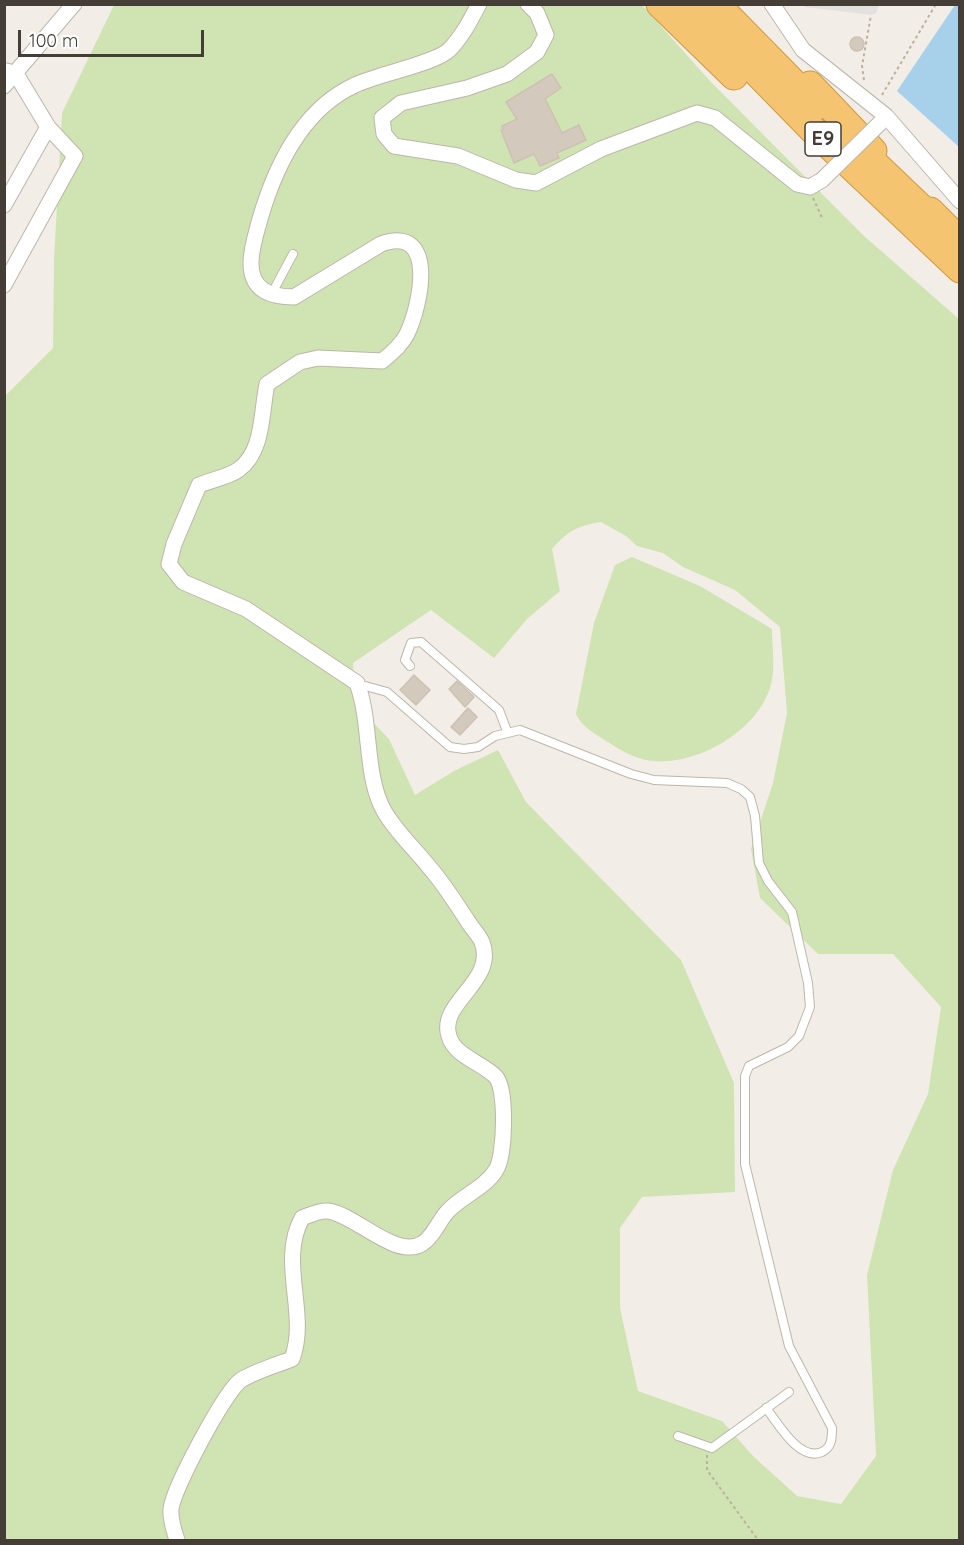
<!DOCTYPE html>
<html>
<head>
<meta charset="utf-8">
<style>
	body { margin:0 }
	#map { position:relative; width:964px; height:1545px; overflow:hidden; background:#f2eee7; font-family:Quicksand,sans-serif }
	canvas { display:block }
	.frame { position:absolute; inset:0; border:6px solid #443e36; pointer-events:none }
	.scale { position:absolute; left:18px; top:30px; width:186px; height:27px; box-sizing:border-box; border:3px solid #443e36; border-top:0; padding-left:8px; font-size:18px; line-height:21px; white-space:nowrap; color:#443e36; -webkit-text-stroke:4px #fff; paint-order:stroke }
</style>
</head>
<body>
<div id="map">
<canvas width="964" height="1545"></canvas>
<div class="frame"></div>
<div class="scale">100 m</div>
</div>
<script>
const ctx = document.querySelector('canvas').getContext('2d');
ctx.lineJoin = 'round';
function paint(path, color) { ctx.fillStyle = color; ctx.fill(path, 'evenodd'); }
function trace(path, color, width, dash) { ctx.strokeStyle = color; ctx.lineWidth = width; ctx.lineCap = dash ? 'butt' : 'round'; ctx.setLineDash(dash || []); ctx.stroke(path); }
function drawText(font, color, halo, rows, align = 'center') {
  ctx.font = font + ' Quicksand,sans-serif'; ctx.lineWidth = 4.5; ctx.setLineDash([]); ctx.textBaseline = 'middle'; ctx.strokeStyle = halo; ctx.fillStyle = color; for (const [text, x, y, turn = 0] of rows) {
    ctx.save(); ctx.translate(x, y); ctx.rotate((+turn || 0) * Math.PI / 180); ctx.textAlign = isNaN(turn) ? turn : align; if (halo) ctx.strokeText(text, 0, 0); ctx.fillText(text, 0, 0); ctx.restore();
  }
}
const green = new Path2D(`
	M114,5H642L710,81L864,236L959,319V1540H5L4,397L53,348L54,260L62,113ZM601,522L626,536L637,546L663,553L683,567L735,590L780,627L787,713L773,783L751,849L760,898L818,954H893L941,1007L928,1094L893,1170L867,1275L876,1456L841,1504L797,1496L753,1456L722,1421L638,1391L620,1308V1228L642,1197L735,1192L734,1083L681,960L526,802L498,750L454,771L415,795L389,739L355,704L353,663L431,610L494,658L527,619L560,591L552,549C568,531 577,526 601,522Z
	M632,557L700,586L772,629C772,645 775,664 772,680C763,728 699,766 652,761C635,759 620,750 606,741C594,733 582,727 576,714L594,623L615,565Z`);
const parking = new Path2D(`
	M805,4H879V5L876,13L871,15L805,7Z`);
const water = new Path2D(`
	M955,5H960L959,147L897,91Z`);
const building = new Path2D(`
	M850 44a7 7 0 1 1 14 0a7 7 0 1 1-14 0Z
	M552,74L561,88L545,99L562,133L579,125L586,140L557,153L559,158L540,166L534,154L514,163L501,130L503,129L502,126L517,119L506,102Z
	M414,675L430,690L416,705L400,690Z
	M457,681L474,697L465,707L449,689Z
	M468,708L477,717L460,735L451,727Z`);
const path = new Path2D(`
	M864,80L862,66L871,15
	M882,95L936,4
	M813,198L823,220
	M707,1455V1470L758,1540`);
const service = new Path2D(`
	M271,295L293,254
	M410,666L405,660L411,643L421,642L499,710L507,731
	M358,684L387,692L450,747L464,749L478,747L495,736L520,730L631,774L654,780L727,783L741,789L750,797L755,816L759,863L768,881L792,912L808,983L810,1007L799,1036L788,1047L749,1066L745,1076V1164L789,1346L832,1428C832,1438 832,1447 822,1452C799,1462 778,1423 766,1408
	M678,1436L712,1448L789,1392`);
const minor = new Path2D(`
	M528,4L537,13L546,35L537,52L507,74L467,88L401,103L382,118L384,134L394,146L458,156L516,180L536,183L601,149L697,113L715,118L797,184L810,187L822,180
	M772,4L803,50L886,116L960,201
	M4,74L7,71L16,74L48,127L75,156L4,285
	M4,86L74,4
	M4,205L48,127
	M177,1540C174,1530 170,1520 171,1509C173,1489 225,1391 241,1380C256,1371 276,1365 292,1359C309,1314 278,1262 302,1218C310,1215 319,1210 328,1211C355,1214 397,1261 423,1243C434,1236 439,1220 448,1211C462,1196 485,1188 496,1170C505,1156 507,1090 496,1077C483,1063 454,1056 449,1036C438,1002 497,982 482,942C479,935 471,927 467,920C455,902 444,884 430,868C415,849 396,832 384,811C364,775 372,723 357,683L246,609L183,582L169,564L174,544L199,485C211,480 228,477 238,470C264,452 261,412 267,384L300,362L318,358L382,361C391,354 402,344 407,334C421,305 438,224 381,244L294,297C270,297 251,290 251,263C251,248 256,234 260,219C275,167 303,109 355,85C375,75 436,63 449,50C462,37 470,21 479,4`);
const motorway = new Path2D(`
	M660,4L734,76
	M690,4L814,131L960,269
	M716,4L816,106
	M810,85L873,151
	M852,142L941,227
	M930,211L960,241`);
const minorBridge = new Path2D(`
	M822,180L880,123`);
const shields = [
	[823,139,36]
];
const shieldNames = [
	["E9",823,139]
];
paint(green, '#cfe4b2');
paint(parking, '#e3e1de');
paint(water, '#a7d1eb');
paint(building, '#d3cabd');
trace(building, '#cdc1b1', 1.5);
trace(service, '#bdb6aa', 10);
trace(minor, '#bdb6aa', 17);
trace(motorway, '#d29841', 29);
trace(path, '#beb19c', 2, [3, 3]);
trace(service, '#fff', 8);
trace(minor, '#fff', 15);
trace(motorway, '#f4c470', 27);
trace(minorBridge, '#bdb6aa', 17, []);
trace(minorBridge, '#fff', 15);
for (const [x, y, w] of shields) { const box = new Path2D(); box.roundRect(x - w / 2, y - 17, w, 34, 4.5); ctx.fillStyle = '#fff'; ctx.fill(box); trace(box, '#443e36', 1.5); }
drawText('bold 20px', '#443e36', null, shieldNames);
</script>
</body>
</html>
